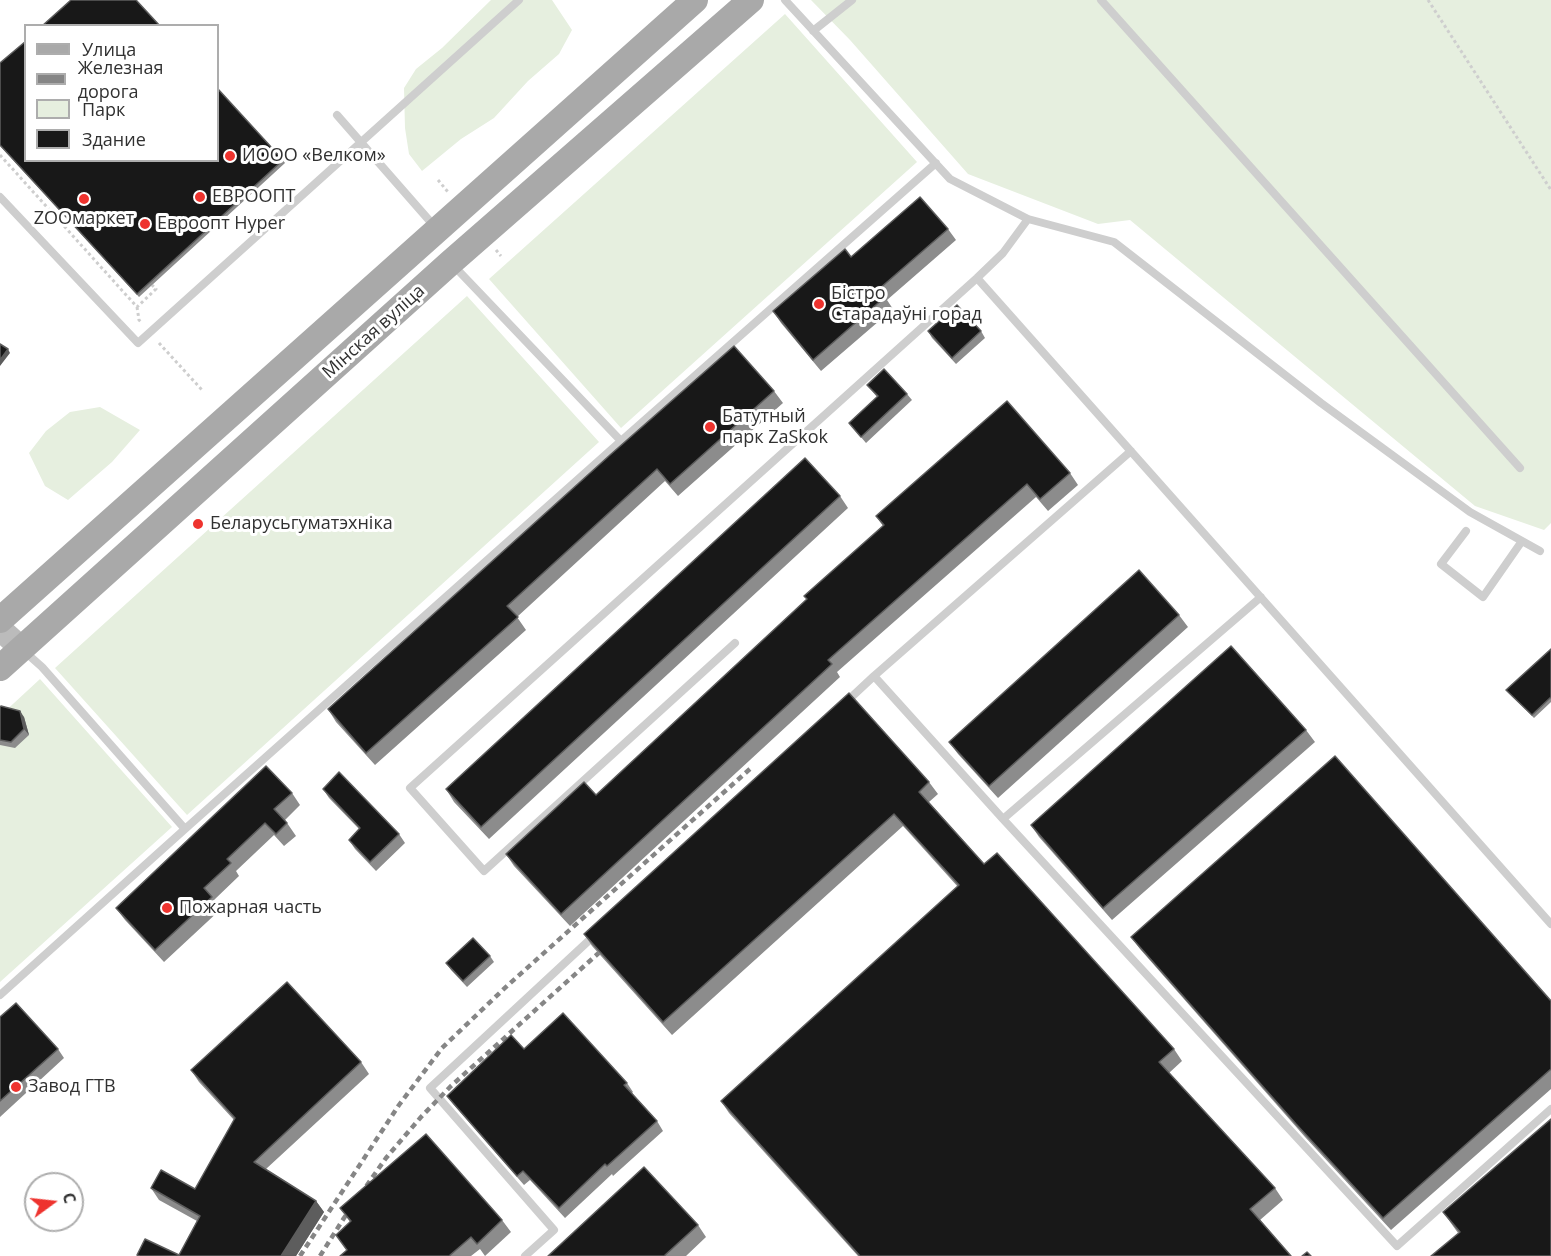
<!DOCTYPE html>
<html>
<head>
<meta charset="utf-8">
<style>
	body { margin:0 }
	#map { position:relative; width:1551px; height:1256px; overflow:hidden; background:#fff; font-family:"Open Sans",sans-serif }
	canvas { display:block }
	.legend { position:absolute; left:24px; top:24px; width:195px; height:138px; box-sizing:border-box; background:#fff; border:2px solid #adadad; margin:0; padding:8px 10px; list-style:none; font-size:18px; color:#313131 }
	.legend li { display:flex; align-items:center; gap:12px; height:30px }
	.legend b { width:30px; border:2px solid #adadad }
	.north { position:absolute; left:24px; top:1172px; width:60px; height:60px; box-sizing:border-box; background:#fff; border:2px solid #adadad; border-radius:50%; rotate:75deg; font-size:16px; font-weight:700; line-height:24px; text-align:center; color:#313131 }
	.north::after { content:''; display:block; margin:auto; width:21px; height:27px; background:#ee332e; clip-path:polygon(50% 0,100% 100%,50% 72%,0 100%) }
</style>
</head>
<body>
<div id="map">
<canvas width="1551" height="1256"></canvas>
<ul class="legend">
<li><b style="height:8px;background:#a9a9a9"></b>Улица</li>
<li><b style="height:8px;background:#868686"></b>Железная дорога</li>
<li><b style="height:16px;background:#e6efdf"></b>Парк</li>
<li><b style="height:16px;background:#181818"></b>Здание</li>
</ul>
<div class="north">С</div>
</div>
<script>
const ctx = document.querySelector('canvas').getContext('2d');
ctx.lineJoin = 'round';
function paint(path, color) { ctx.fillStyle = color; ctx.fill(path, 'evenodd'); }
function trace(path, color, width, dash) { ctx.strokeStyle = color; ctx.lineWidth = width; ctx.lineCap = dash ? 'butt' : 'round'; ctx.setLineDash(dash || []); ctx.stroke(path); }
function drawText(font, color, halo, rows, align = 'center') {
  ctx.font = font + ' "Open Sans",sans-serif'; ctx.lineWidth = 6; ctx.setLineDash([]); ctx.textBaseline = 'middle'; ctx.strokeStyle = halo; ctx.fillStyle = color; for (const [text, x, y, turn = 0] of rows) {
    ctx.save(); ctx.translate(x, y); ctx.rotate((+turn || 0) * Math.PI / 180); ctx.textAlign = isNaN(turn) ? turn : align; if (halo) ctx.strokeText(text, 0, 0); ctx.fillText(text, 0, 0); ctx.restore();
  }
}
const green = new Path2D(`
	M491,0H552L572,30L559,54L528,81L494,118L461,139L422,171L409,154L405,128L404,88L416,69L442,48Z
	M811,0H1551V523L1544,530L1475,506L1130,220L1098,224L968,174L850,40Z
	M785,14L917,162L621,428L489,279Z
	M467,296L599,442L187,815L55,668Z
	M100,407L140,430L112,462L68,500L45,486L29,453L46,431L70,412Z
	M40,679L172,827L0,982V716Z`);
const path = new Path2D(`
	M1428,0L1551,190
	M0,155L137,307L156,289L152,285
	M438,180L448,192
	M496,250L501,256
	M137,307L139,320L141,322
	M159,343L202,390`);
const lane = new Path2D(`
	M785,0L950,179L1028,219L1114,242L1321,403L1470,512L1540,551
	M1101,0L1520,468
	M813,31L852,0
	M337,115L435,227
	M0,197L138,343L519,0
	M453,265L621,441
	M977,278L1551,924
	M1466,531L1441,564L1483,597L1522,541
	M1261,597L1003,819L1397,1246L1551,1109
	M735,643L484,871L410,788L977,278L1003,253L1028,219
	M24,651L42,667L185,829L621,441L936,163
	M844,704L874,676
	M1003,819L874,676L1131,451
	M0,995L185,829
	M525,1256L554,1230L430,1088L597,933`);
const secondary = new Path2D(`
	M0,629L22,649`);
const primary = new Path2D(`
	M0,620L695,0
	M0,668L450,263L751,0`);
const rail = new Path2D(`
	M300,1256L399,1105L442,1048L508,985L751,768
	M320,1256L344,1218L386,1158L421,1117L451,1086L612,941`);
const wall = new Path2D(`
	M0,63L283,160L285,163L139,297L0,146Z
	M948,229L956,240L887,300L893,309L821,371L781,323L773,311L851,257Z
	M928,331H981L985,338L956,364L932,338Z
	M867,385L907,394L912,400L866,443L849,423L877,397Z
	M774,391L783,403L678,496L665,481L517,617L526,630L375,765L336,722L328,709L610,455Z
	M1070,473L1078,485L1048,511L1036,497L837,672L840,677L570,926L514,866L506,854L596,795L807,599L883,526L876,516Z
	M840,496L848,508L489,839L454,802L446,789Z
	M1179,615L1188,627L998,798L958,754L949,742Z
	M1551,649V702L1534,718L1506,690Z
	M0,707L24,717L29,735L15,748L0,745Z
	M1306,730L1315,742L1112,920L1039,837L1031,825Z
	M929,782L938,794L929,802L984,864L1174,1049L1182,1061L1169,1073L1275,1188L1283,1200L1260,1220L1291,1256H858L729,1113L721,1101L958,887L903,826L672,1035L592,946L584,934Z
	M323,789L399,834L405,843L376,871L355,849L349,840L359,829L329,798Z
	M292,793L300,805L285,820L296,836L284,846L274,835L236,871L239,876L214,900L221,909L164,962L125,920L116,908Z
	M1131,937L1551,1001V1089L1391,1230L1305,1137L1140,949Z
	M490,956L494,962L467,987L451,970L446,963Z
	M0,1017L58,1049L64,1058L0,1117Z
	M524,1049L627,1083L633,1092L632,1093L657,1121L663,1131L613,1176L612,1174L565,1218L530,1180L524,1185L454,1105L447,1096Z
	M361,1062L369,1074L266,1169L316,1201L324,1212L296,1256H138L137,1255H179L197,1221L159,1200L151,1188L195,1189L234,1120L199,1082L191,1070Z
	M1551,1119L1458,1233L1443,1212Z
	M340,1208L502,1220L511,1232L485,1256L480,1249L471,1256H340L347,1250L336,1235L350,1222Z
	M698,1225L706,1237L686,1256H548Z`);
const shadedWall = new Path2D(`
	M8,349L10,353L0,366V360Z
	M20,711L24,717L29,735L24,729Z
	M316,1201L324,1212L296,1256H281Z`);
const building = new Path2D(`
	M71,0H136L160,26H42Z
	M26,41V160H218V89L283,160L137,294L0,145V63Z
	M920,197L948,229L879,289L885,297L813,360L773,311L845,249L851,257Z
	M957,305L981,331L952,358L928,331Z
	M0,344L8,349L0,360Z
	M734,346L774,391L670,484L657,469L507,606L518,617L366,753L328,709L610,455Z
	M884,369L907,394L861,437L849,423L878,396L867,385Z
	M1007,401L1070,473L1040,499L1027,484L828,660L832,664L561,914L506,854L584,782L596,795L807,599L804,596L884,525L876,516Z
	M805,458L840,496L481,827L446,789Z
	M1139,570L1179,615L989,786L949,742Z
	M1231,646L1306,730L1103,908L1031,825Z
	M1551,649V697L1532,715L1506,690Z
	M849,693L929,782L919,792L984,864L997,853L1174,1049L1159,1062L1275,1188L1250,1209L1291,1256H860L721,1101L959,885L894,814L663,1022L584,934Z
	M1,706L20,711L24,729L11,742L0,740V707Z
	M1335,756L1551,1001V1069L1383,1218L1296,1124L1131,937Z
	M266,766L292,793L274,809L287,823L276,834L265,823L227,859L231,863L204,888L212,897L155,950L116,908Z
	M339,772L399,834L370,862L349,840L360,828L323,789Z
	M473,938L490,956L463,981L446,963Z
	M287,982L361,1062L254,1162L316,1201L281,1256H140L137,1255L145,1239L179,1255L200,1216L151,1188L161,1170L195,1189L235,1118L191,1070Z
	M16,1003L58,1049L0,1101V1017Z
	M563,1013L627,1083L624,1085L657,1121L607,1166L605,1164L559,1208L523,1171L517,1176L447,1096L511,1035L524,1049Z
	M1551,1119V1256H1431L1460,1232L1443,1212Z
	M426,1134L502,1220L477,1244L471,1237L449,1256H340L347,1250L336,1235L351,1221L340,1208Z
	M644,1167L698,1225L664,1256H548Z
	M1307,1252L1311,1256H1302Z`);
const markers = [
	[230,156,6,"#ee332e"],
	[200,197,6,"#ee332e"],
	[84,199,6,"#ee332e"],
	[145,224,6,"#ee332e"],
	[819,304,6,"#ee332e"],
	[710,427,6,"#ee332e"],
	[198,524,6,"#ee332e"],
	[167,908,6,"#ee332e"],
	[16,1087,6,"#ee332e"]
];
const poiNames = [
	["ИООО «Велком»",242,156],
	["ЕВРООПТ",212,197],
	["ZOOмаркет",84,219,"center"],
	["Евроопт Hyper",157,224],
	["Бістро",831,294],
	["Старадаўні горад",831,315],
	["Батутный",722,417],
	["парк ZaSkok",722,438],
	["Беларусьгуматэхніка",210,524],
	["Пожарная часть",179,908],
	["Завод ГТВ",28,1087]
];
const streetNames = [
	["Мінская вуліца",374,332,-42]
];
paint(green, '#e6efdf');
trace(path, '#cecece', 3, [3, 3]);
trace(lane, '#cecece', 8);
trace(secondary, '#bbb', 24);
trace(primary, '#a9a9a9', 26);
trace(rail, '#868686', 4.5, [6, 4.5]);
paint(wall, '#8c8c8c');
paint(shadedWall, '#5d5d5d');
paint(building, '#181818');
trace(building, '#5d5d5d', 1.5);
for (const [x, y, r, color] of markers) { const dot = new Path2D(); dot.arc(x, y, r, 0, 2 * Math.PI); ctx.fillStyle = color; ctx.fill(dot); trace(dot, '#fff', 2); }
drawText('18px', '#313131', '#fff', poiNames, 'left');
drawText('18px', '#313131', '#fff', streetNames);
</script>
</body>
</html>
